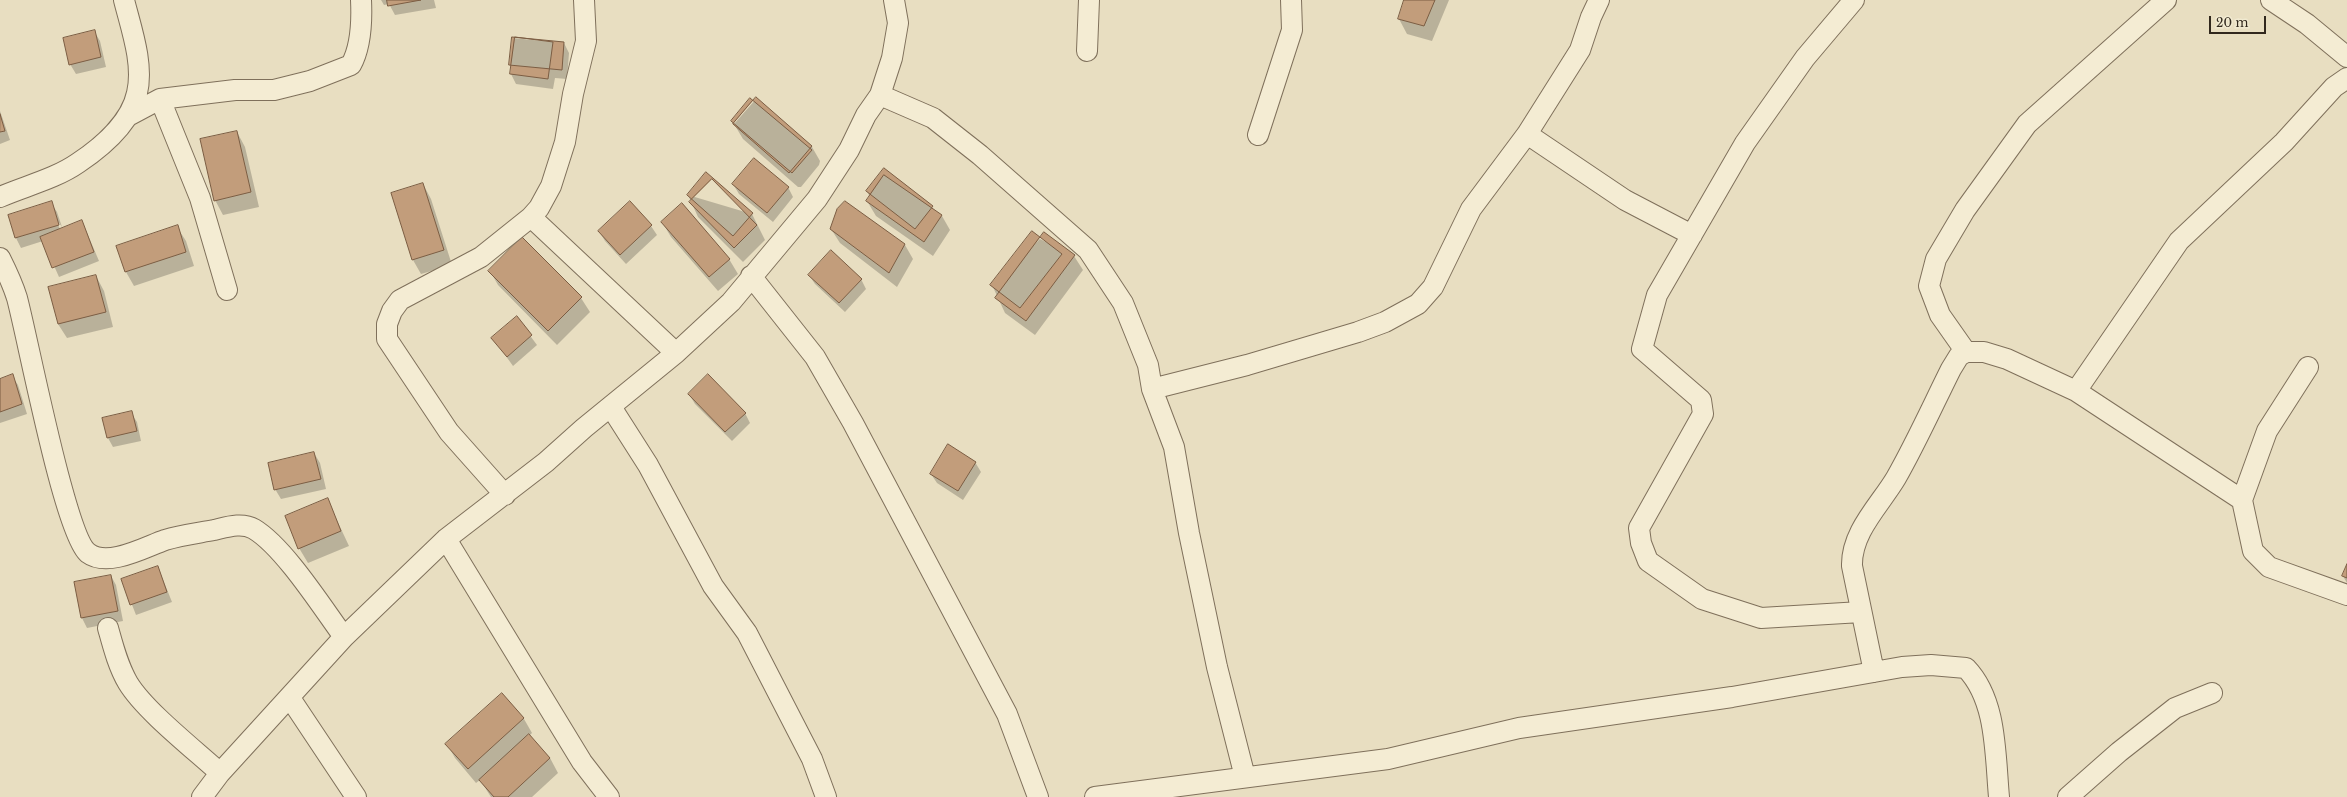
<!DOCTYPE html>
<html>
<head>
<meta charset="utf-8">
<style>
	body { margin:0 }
	#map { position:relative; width:2347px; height:797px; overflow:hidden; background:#e8dec1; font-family:"Libre Baskerville",serif }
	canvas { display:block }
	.scale { position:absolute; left:2209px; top:16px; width:57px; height:18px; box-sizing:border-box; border:2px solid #31281d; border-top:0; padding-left:5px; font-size:12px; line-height:14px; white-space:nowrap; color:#31281d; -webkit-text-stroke:3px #f0e9d0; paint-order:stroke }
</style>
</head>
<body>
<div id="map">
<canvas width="2347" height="797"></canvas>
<div class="scale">20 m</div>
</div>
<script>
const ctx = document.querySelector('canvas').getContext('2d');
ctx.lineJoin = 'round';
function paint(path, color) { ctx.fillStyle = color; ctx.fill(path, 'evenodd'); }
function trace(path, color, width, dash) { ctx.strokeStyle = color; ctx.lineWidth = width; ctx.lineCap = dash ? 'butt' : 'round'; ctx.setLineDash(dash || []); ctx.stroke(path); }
const shadow = new Path2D(`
	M381,0H434L436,8L395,15L389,4L384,5Z
	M1405,0H1449L1432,41L1407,34L1399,19Z
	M94,31L100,41L106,67L76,74L70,64Z
	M513,38L564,43L569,53L567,79L555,78L553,89L516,84L511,74Z
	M756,99L812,147L820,161L819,165L801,187H798L743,139L734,124Z
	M0,111L10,140L0,144Z
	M237,132L245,147L259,207L223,215L215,200Z
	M884,169L942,216L950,230L933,256L876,216L867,201L870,197L867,191Z
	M423,184L431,199L452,265L421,274L413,260Z
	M733,184L788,187L793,197L773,222L739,194Z
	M688,195L752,214L765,240L743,262L698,217Z
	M630,202L651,226L657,235L626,264L605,241L599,231Z
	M845,202L905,245L913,259L897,287L840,243L831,229Z
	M51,203L57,212L62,227L57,220L56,221L60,229L82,221L99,261L59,277L43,241L21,248L16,238L9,215Z
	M662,222L729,259L738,274L718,291L671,237Z
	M177,227L186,241L194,266L134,286L126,272Z
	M522,238L581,298L590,312L557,345L498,285L490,271Z
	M1040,239L1074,256L1083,270L1035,335L1005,313L992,285Z
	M809,275L861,279L866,289L845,312L815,284Z
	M96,276L104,291L113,327L67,338L58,324Z
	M517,318L537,345L513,366L493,338Z
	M12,376L18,385L27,414L0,423V380Z
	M689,394L745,413L750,423L732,441L695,404Z
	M131,413L137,422L141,441L113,447L108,438Z
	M314,453L320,463L326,489L281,499L275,489Z
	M975,462L981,472L963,500L937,483L931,474Z
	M327,499L349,546L308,563L299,548Z
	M2347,566V583L2343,576Z
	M158,567L172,602L136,615L122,579Z
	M111,576L116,585L123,621L87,628L82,618L75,583Z
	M502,694L524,719L532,733L529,736L550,758L558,773L532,797H491L480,780L476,783L455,758L447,744Z`);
const building = new Path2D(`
	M387,0H421L388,6Z
	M1404,0H1435L1424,26L1398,19Z
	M95,30L101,57L69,65L63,38Z
	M512,37L564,42L562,70L509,65Z
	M515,37L553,42L548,79L510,74Z
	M756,97L812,146L789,173L733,124Z
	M750,98L812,150L792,173L731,121Z
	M0,114L5,131L0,132Z
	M237,131L251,192L214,201L200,139Z
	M754,158L789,187L767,213L732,184Z
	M884,168L933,206L915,229L866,191Z
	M706,172L753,213L733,236L687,195Z
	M884,175L942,215L924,242L866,201Z
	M712,179L757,225L734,248L689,202Z
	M423,183L444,250L412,260L391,193Z
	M52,201L59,225L15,238L8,215Z
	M630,201L652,225L620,255L598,231Z
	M845,201L905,244L889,273L830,229L837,209Z
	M682,203L730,259L709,277L661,222Z
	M82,220L94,252L52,268L40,237Z
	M178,225L186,252L125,272L116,246Z
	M1032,231L1062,254L1020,308L990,285Z
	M1044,232L1075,255L1026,321L995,298Z
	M522,237L582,297L548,331L488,271Z
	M831,250L862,279L839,303L808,275Z
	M96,275L106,312L58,324L48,287Z
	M517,316L532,335L507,357L491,338Z
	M13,374L22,404L0,412V379Z
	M708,374L746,413L725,432L688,394Z
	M132,411L137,431L107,438L102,418Z
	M948,444L976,462L958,491L930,474Z
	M314,452L321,479L274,490L268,463Z
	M328,498L341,531L298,549L285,516Z
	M2347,564V578L2342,576Z
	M158,566L167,592L130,605L121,579Z
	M111,575L118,611L81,618L74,582Z
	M502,693L524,718L468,769L445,744Z
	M529,734L550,758L508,797H494L479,780Z`);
const minor = new Path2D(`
	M1854,0L1805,58L1745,143L1657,295L1642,349L1701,400L1703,414L1639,528L1641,543L1648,561L1702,599L1761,618L1861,612
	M2271,0L2307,24L2347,57
	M1087,51L1089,0
	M880,95L933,118L980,155L1088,250L1123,303L1148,365L1152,389L1174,447L1189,533L1217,667L1245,777
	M160,99L200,198L227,290
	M130,115L160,99L235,90H274L310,81L351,65C361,47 362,21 361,0
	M1527,134L1625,200L1692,235
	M1258,135L1292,30L1291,0
	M0,197C25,186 55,179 78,163C102,147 131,122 137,93C144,64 131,28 124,0
	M531,217L676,353
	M0,258C6,270 13,285 17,298C28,339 65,535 88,553C108,568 145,547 165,540C181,535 198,533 214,530C227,527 242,522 254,529C284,547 322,607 344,637
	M751,276L815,357L853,423L1007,714L1038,797
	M1966,352L1940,315L1929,286L1936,259L1965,210L2027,124L2166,0
	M2308,367L2267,431L2242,500L2253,551L2269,567L2347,595
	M1152,389L1247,365L1358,332L1385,322L1418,304L1433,287L1471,209L1527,134L1580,50L1591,17L1599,0
	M2076,391L2179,241L2284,142L2334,87L2347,78
	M611,407L648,465L713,586L747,633L812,759L826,797
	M505,495L449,432L387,339V324L392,311L400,300L481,257L531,217L539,208L551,186L565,142L573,94L586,41L584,0
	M446,539L582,762L609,797
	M108,628C113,646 118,666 128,683C145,711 195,750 220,773
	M1874,672L1852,566C1851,532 1880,505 1896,478C1916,443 1933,405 1951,369L1959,356L1966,352H1984L2007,359L2076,391L2242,500
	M290,698L356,797
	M202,797L220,773L344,637L446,539L546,462L584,428L676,353L731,302L817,199L849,150L866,115L880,95L892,58L898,23L894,0
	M1095,797L1388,759L1519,728L1732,697L1902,667L1931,665L1966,668C1997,700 1995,754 1999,797
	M2068,797L2119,752L2175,708L2212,693`);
paint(shadow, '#0003');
paint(building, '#c29d7b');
trace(building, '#7b5d43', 1);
trace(minor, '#7f705b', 22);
trace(minor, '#f4ecd3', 20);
</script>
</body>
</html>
